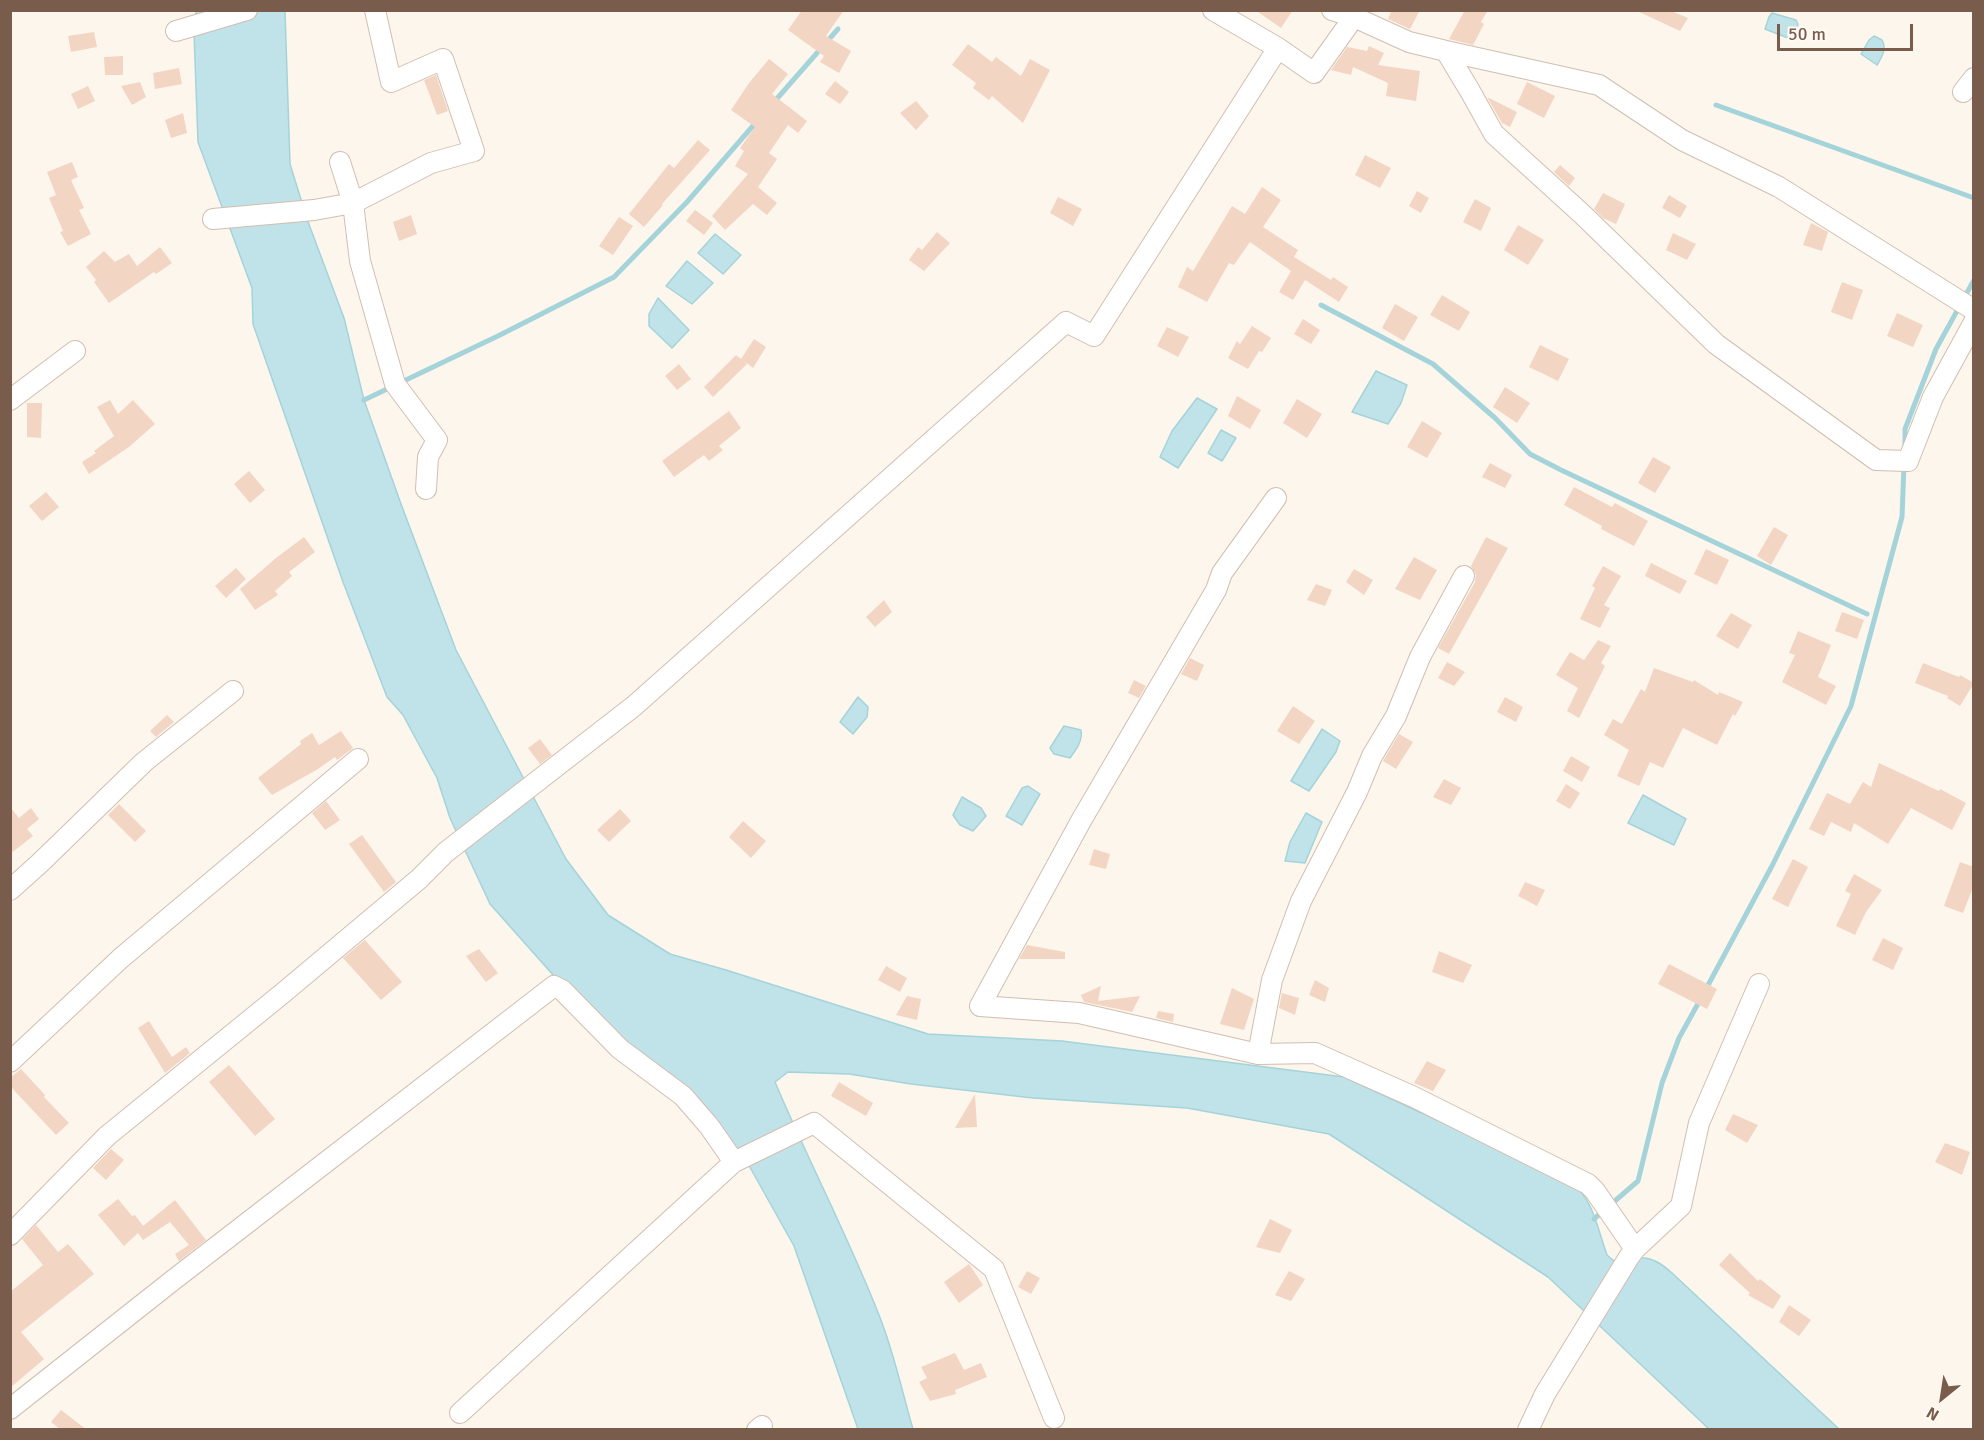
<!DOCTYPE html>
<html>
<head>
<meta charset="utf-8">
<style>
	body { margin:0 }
	#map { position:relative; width:1984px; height:1440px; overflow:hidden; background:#fdf6ec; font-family:Signika,sans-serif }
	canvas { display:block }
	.frame { position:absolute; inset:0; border:12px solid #7a5c4d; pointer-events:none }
	.north { position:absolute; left:1912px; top:1368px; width:60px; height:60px; -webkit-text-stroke:4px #fffaf3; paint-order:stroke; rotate:210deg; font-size:16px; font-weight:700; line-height:24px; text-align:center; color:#7a5c4d }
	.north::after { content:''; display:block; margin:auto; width:21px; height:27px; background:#7a5c4d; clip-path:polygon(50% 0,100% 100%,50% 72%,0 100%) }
	.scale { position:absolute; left:1777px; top:24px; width:136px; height:27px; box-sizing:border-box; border:3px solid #7a5c4d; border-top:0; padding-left:8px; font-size:18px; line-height:21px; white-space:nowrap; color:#7a5c4d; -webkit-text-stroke:4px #fffaf3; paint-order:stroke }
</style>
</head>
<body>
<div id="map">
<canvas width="1984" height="1440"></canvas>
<div class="frame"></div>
<div class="north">N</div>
<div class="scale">50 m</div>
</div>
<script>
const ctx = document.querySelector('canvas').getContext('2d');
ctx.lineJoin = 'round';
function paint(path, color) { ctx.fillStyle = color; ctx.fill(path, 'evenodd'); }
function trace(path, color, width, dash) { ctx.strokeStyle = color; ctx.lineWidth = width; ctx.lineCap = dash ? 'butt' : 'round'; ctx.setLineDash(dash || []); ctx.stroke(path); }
const water = new Path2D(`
	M196,11H285L290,164L307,219L344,318L364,400L401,504L456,650L566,859L608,915L670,954L726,970L928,1034L1062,1041L1344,1077L1573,1183C1595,1204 1597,1228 1607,1255C1615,1263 1622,1266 1633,1262C1636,1261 1638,1258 1642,1258C1653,1257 1664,1266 1672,1273L1839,1429H1709L1548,1277L1329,1134L1187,1108L1033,1098L911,1084L849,1074L788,1072L775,1082C808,1160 848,1236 879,1315C894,1352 902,1392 913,1429H858L794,1246L747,1162L570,994L490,904L450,818L437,778L403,715L387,697L343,582L253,324L252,288L198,142L194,32Z
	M1772,13L1796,20L1798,24L1793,40L1765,29L1769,17Z
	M1874,36L1882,40C1887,49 1882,57 1877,65L1861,54L1869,40Z
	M715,234L741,255L723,274L698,253Z
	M687,261L713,283L692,304L666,286Z
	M658,298L689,330L672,348L649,326V314Z
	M1376,371L1407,385L1401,403L1388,424L1352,412Z
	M1197,398L1217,409L1178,468L1160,457L1172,431Z
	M1221,430L1236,438L1222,461L1208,453Z
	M858,697L868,707L867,717L853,734L840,722Z
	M1064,726L1081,730C1083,741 1076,750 1070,758L1054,754L1050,748Z
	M1322,729L1340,741L1336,752L1309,791L1291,781Z
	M1028,786L1040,794L1022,825L1006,816L1022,788Z
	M1643,795L1686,819L1674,845L1628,823Z
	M962,797L981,808L986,816L973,831L960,825L953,815Z
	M1306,813L1322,822L1305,863L1285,861L1290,842Z`);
const stream = new Path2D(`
	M774,102L838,29
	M1716,105L1974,198
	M1321,305L1433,364L1495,418L1530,454L1561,470L1867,614
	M364,400L500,335L614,277L687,202L758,120
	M1905,449V429L1936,349L1974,280
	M1706,989L1773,864L1851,706L1902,517L1904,465
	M1594,1219L1638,1181L1662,1083L1679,1038L1700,1000`);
const building = new Path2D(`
	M802,10H844L826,36L851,51L839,73L820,62L824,56L788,30Z
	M1255,10H1293L1281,28Z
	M1392,10H1420L1410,29L1388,19Z
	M1465,10H1488L1481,22L1484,24L1473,45L1449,39Z
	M1635,10H1669L1688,18L1680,31Z
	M94,32L97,47L71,52L68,36Z
	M968,44L992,62L996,57L1021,76L1030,59L1050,70L1023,123L992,96L989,100L973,88L976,83L952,65Z
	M1369,46L1384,53L1378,65L1420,71L1416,101L1386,96L1388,83L1353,67L1351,75L1331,70L1347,47L1367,51Z
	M123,56V75H105L104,57Z
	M769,59L788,74L772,94L807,121L798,133L788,125L769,153L777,159L758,187L777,203L767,215L753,204L725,230L712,216L748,174L735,166L744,151L740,148L755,127L731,110L749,83Z
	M179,68L182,84L155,89L153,73Z
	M436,75L448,111L437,115L424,80Z
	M835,81L849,92L840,104L825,94Z
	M140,82L146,97L132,105L121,86Z
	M1527,82L1555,96L1544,118L1517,104Z
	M88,86L95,101L78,109L71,94Z
	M1487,97L1517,112L1510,127L1502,123Z
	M916,101L929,116L916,130L900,113Z
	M183,113L187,133L171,138L165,120Z
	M698,140L710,150L662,204L663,205L644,227L629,214L669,164L674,168Z
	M1365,155L1391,168L1380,188L1355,175Z
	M72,162L78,177L71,180L84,208L79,210L91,234L68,246L60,232L63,231L49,198L56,195L47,172Z
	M1560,165L1575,178L1569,186L1554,172Z
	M1262,187L1281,200L1263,227L1298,250L1294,257L1331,280L1333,277L1348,287L1339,302L1305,280L1293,300L1279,292L1291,271L1250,242L1234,265L1229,263L1207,302L1178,287L1187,267L1193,271L1232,206L1245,214Z
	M1417,191L1429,198L1421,213L1409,206Z
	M1603,193L1625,204L1616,224L1603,218L1594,209Z
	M1669,195L1687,206L1680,218L1662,208Z
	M1058,197L1082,209L1073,226L1050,213Z
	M1475,199L1491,208L1481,231L1463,222Z
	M695,210L713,223L704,235L686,221Z
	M411,215L417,234L399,241L393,222Z
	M619,217L633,226L613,255L599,246Z
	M1811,223L1828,232L1822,251L1803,245Z
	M1518,225L1544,240L1528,265L1504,250Z
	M937,232L950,243L924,271L909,260L918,247L922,250Z
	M1673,233L1696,244L1687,260L1666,250Z
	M160,247L172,263L156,274L154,272L109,303L94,282L96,280L86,267L104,251L115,262L129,254L137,266Z
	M1842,282L1863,290L1852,320L1831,312Z
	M1442,295L1470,312L1459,331L1430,315Z
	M1395,304L1418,317L1404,341L1382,328Z
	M1897,313L1923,325L1913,347L1887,336Z
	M1303,319L1320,330L1311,344L1294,334Z
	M1252,326L1271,338L1262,352L1259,351L1248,369L1228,358L1237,341L1240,344Z
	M1167,327L1189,337L1178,357L1157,346Z
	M754,339L766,347L753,368L744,361L747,364L713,397L704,387L736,355L741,359Z
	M1540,345L1569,359L1558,381L1529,367Z
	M679,364L691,379L677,390L665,376Z
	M1505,387L1530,403L1517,423L1493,407Z
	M1237,396L1261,410L1250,429L1228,416Z
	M1297,399L1322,414L1307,438L1283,423Z
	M110,400L118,414L133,400L155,424L129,447L89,474L82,462L96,453L94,451L114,436L97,407Z
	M27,403H42L41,438L27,437Z
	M729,411L741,428L719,446L723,450L709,461L704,455L674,477L662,461Z
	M1422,421L1442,433L1427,458L1407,447Z
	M1653,457L1671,467L1655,493L1638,483Z
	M1490,463L1512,475L1505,488L1482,477Z
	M249,471L265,490L250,503L234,484Z
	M1574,487L1612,507L1615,503L1648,521L1634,546L1601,529L1602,526L1564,505Z
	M46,492L59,507L42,521L29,506Z
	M1774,527L1788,535L1771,565L1757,556Z
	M304,537L315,552L289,572L292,576L275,591L278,595L255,610L240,589L276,558Z
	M1486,537L1508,548L1449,654L1438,648L1475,582L1476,575L1471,566Z
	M1706,549L1729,560L1717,585L1694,574Z
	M1414,557L1437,570L1420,600L1395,589Z
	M1651,563L1687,581L1680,594L1645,576Z
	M1603,566L1621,576L1604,605L1610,608L1600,628L1580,619L1595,588L1592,586Z
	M236,568L246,579L226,598L215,586Z
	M1354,569L1373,580L1364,595L1346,582Z
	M1316,584L1332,590L1325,606L1307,600Z
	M884,600L892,612L875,627L866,617Z
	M1842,612L1864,620L1857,639L1835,631Z
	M1731,613L1752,625L1738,649L1716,636Z
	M1798,631L1831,645L1818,677L1836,686L1826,705L1782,682L1795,655L1789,653Z
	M1598,640L1611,646L1601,663L1605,666L1579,718L1567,711L1578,688L1556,675L1570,652L1584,660Z
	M1190,658L1204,665L1197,681L1181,674Z
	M1447,662L1465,672L1454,686L1438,678Z
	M1923,663L1959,677L1960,675L1974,683L1960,706L1947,698L1948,696L1915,683Z
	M1654,668L1693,682L1694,680L1718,695L1719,692L1743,702L1735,716L1733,714L1717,745L1683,728L1663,768L1650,762L1639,786L1617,776L1629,750L1604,735L1613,719L1622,724L1641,689L1645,692Z
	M1134,680L1146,686L1139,698L1128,693Z
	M1505,697L1523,707L1516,722L1497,712Z
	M1293,706L1315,721L1299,744L1277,731Z
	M167,715L174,722L156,737L150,731Z
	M341,731L353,748L337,760L335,757L318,769L272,795L258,778L301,744L300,741L312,733L319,745Z
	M1399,734L1413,742L1396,769L1383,761Z
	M540,739L552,755L540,764L528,748Z
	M1571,756L1590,767L1582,782L1563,771Z
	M1879,763L1939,791L1940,789L1966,803L1952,830L1911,808L1888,844L1854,823L1851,832L1831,822L1824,836L1809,829L1827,793L1850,804L1863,782L1871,787Z
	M1444,779L1461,788L1451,805L1433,797Z
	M1566,784L1580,793L1570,809L1556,801Z
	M326,801L340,820L325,830L312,813Z
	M119,804L146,831L135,842L108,815Z
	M10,807L19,818L31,808L39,819L27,829L33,836L10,854Z
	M620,809L631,821L609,842L597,830Z
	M743,821L766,841L751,858L729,837Z
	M362,835L396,882L384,892L349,844Z
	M1094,849L1110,854L1106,869L1089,865Z
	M1793,859L1808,867L1788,907L1772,899Z
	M1960,862L1974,867V885L1963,913L1944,906Z
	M1854,874L1882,890L1866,912L1855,935L1836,926L1851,894L1845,891Z
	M1525,882L1545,890L1537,906L1518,896Z
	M1883,938L1903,948L1893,970L1872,960Z
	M365,940L402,982L381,1000L343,958Z
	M1027,945L1065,952V959H1019Z
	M479,949L498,973L486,982L466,956Z
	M1439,951L1472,965L1463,983L1432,972Z
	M1669,964L1717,989L1707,1009L1658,984Z
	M886,966L907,978L900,992L878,980Z
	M1315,980L1329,988L1325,1002L1309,995Z
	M1101,986L1098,1001L1140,996L1132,1012L1084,1002L1081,995Z
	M1232,988L1254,999L1244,1030L1220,1024Z
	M1282,993L1299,998L1295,1015L1279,1008Z
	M907,996L921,999L917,1020L896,1015Z
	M1158,1011L1174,1014L1173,1022L1156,1018Z
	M149,1021L172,1057L186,1047L190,1053L165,1073L138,1028Z
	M1427,1061L1446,1070L1433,1091L1414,1083Z
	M229,1065L275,1119L255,1136L209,1082Z
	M21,1069L45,1095L44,1097L69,1123L56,1135L10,1086V1078Z
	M839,1082L873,1103L866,1116L831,1096Z
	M975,1094L977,1127L955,1128Z
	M1733,1114L1758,1125L1747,1143L1725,1130Z
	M1945,1143L1970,1152L1962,1175L1935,1162Z
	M111,1149L124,1160L106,1180L93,1168Z
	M118,1199L132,1216L135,1215L143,1226L175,1200L206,1240L179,1261L175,1254L189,1245L170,1222L143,1240L138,1233L124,1246L98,1215Z
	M1270,1219L1292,1230L1280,1253L1256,1247Z
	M36,1225L58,1252L68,1244L94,1274L21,1332L44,1359L10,1388V1292L43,1265L22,1239Z
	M1730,1253L1758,1281L1760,1279L1781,1296L1773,1309L1748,1295L1750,1293L1719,1265Z
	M969,1264L983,1285L959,1303L944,1282Z
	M1027,1271L1040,1278L1031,1294L1018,1287Z
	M1289,1271L1305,1279L1291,1301L1275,1295Z
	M1789,1305L1811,1320L1799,1336L1779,1322Z
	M955,1353L964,1370L981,1363L987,1377L955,1390L956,1394L930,1401L919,1382L927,1378L921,1367Z
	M61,1410L87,1430H61L51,1422Z`);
const minor = new Path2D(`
	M1332,10L1354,17
	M176,31L247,10
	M1278,48L1314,73L1354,17L1409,42L1446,51L1470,91L1494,134L1582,214L1716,344L1876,460L1908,461L1933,397L1974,322
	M1446,51L1599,85L1682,140L1779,187L1974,310
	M1963,92L1974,78
	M340,162L353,203L360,261L395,384L437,440L428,457L426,489
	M213,219L314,210L353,203L431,163L474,151L443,59L391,82L375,10
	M10,400L75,351
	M1276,498L1222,573L1216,590L1082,819L980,1006L1079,1013L1258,1054L1315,1053L1414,1097L1588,1184L1595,1191L1635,1249
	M10,890L40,863L144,762L233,691
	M1258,1054L1272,980L1301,901L1357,792L1372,756L1396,716L1420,657L1464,576
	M10,1062L121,958L358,759
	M10,1235L107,1136L283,993L419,879L446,852L634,706L1066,322L1094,336L1278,48L1213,10
	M10,1409L172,1281L554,986L562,990L620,1049L683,1096L709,1126L734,1162
	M460,1413L734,1162L814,1123L994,1269L1054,1418
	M757,1430L762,1426
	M1528,1430L1545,1394L1629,1257L1635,1249L1681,1206L1699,1123L1759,984`);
paint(water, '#bfe3e8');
trace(water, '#a5d3da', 1.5);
trace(stream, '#a5d3da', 5);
paint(building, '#f3d5c3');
trace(minor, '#d1beb0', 22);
trace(minor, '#fff', 20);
</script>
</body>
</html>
